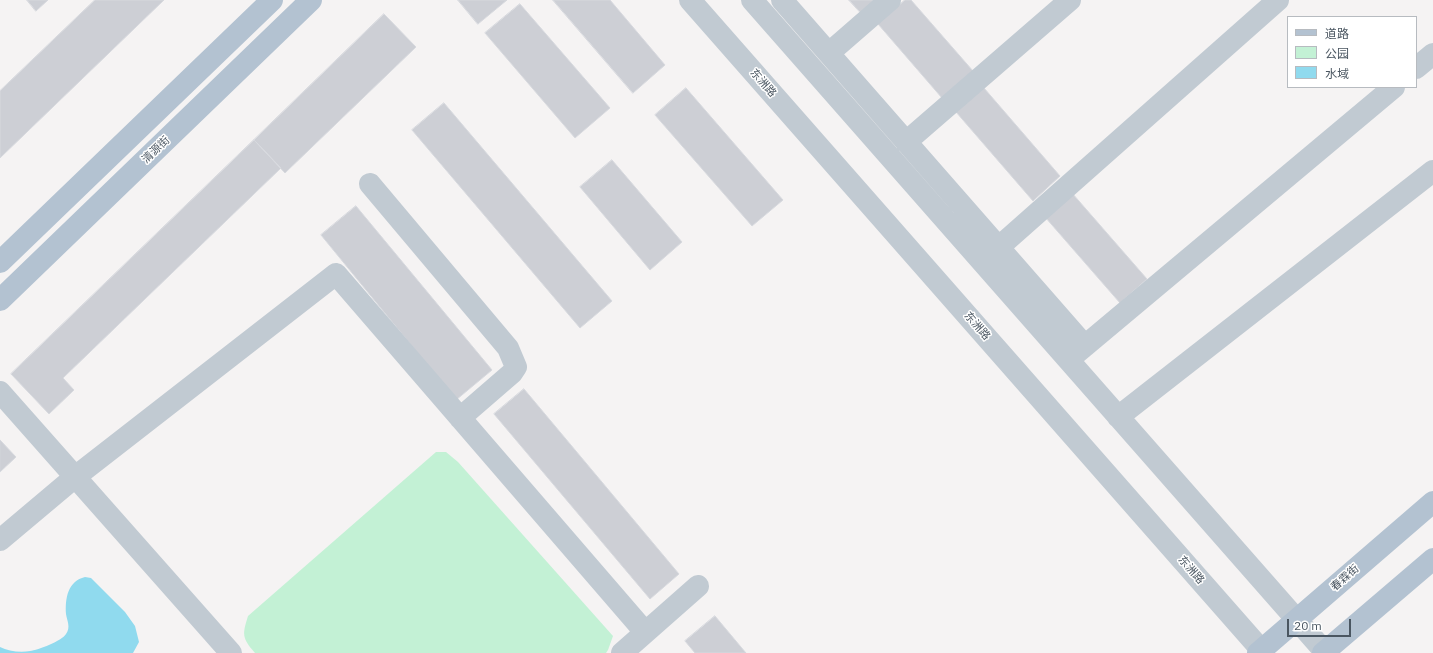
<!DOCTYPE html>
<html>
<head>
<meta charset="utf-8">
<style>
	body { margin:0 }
	#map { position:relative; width:1433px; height:653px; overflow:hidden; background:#f5f3f3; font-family:"IBM Plex Sans","Noto Sans SC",sans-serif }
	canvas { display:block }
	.legend { position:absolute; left:1287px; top:16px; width:130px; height:72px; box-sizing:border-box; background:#fff; border:1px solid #b7bbc0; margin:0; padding:5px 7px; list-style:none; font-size:12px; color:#4a5661 }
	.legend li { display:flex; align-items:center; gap:8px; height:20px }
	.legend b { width:20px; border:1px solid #b7bbc0 }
	.scale { position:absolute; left:1287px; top:619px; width:64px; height:18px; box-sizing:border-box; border:2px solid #4a5661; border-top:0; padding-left:5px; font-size:12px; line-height:14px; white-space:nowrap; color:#4a5661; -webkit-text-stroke:3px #fff; paint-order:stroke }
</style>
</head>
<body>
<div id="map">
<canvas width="1433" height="653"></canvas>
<ul class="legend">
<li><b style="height:5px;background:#b3c2d1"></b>道路</li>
<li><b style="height:11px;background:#c3f1d5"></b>公园</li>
<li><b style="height:11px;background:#90daee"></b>水域</li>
</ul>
<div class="scale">20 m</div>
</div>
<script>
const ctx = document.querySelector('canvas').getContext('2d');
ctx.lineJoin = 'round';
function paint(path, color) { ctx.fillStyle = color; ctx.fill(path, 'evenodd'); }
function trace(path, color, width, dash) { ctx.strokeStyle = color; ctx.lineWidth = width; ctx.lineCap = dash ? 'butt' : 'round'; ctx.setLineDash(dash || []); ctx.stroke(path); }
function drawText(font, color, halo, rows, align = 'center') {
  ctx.font = font + ' "IBM Plex Sans","Noto Sans SC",sans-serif'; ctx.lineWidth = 3; ctx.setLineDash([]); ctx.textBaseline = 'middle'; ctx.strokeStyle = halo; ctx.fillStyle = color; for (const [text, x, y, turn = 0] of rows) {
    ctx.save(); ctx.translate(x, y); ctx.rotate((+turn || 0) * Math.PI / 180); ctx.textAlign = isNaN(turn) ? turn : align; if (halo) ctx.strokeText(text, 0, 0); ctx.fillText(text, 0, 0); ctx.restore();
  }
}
const green = new Path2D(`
	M436,452H446L458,462L613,636L608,650L606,653H255C242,638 242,635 248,616Z`);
const water = new Path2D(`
	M85,577L91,578L125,612L135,626L139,642L133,653H0V647C8,651 20,653 30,651C38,650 62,641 66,634C71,627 67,621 66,614C65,598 68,581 85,577Z`);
const building = new Path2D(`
	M27,0H48L36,11Z
	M95,0H164L0,158V91Z
	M458,0H507L478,24Z
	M553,0H610L665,65L633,93Z
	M849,0H878L862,14Z
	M905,0H911L973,71L942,98L878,24Z
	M520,4L610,108L575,138L485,33Z
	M384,14L416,47L285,173L254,140Z
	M686,88L783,200L752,226L655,115Z
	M984,88L1060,176L1033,201L956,112Z
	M444,103L612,301L580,328L412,130Z
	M254,140L281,168L63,378L74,390L49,414L11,374Z
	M612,160L682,242L650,270L580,187Z
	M1072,193L1147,279L1120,303L1045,217Z
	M356,206L492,370L456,400L321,235Z
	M524,389L679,574L650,599L494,414Z
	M0,440L16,457L0,472Z
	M715,616L746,653H695L685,641Z`);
const minor = new Path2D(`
	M690,0L1264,653
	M752,0L1326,653
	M782,0L1085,346
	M829,53L890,0
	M1416,68L1433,54
	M906,142L1070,0
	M370,184L508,348L516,367L512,373L460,418
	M999,247L1278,0
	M1074,355L1394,87
	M0,392L231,653
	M1118,417L1433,171
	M0,540L75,477L336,274L645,632
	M622,653L698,586`);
const major = new Path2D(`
	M0,262L272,0
	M0,300L311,0
	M1258,653L1433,502
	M1323,653L1433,559`);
const streetNames = [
	["东洲路",763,83,49],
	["清源街",156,150,-44],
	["东洲路",977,326,49],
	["东洲路",1191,570,49],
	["春霖街",1345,578,-41]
];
paint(green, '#c3f1d5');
paint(water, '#90daee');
paint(building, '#cdcfd5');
trace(building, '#d7d9de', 1);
trace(minor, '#c1cad2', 22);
trace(major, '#b3c2d1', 22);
drawText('11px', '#4a5661', '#fff', streetNames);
</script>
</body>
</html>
